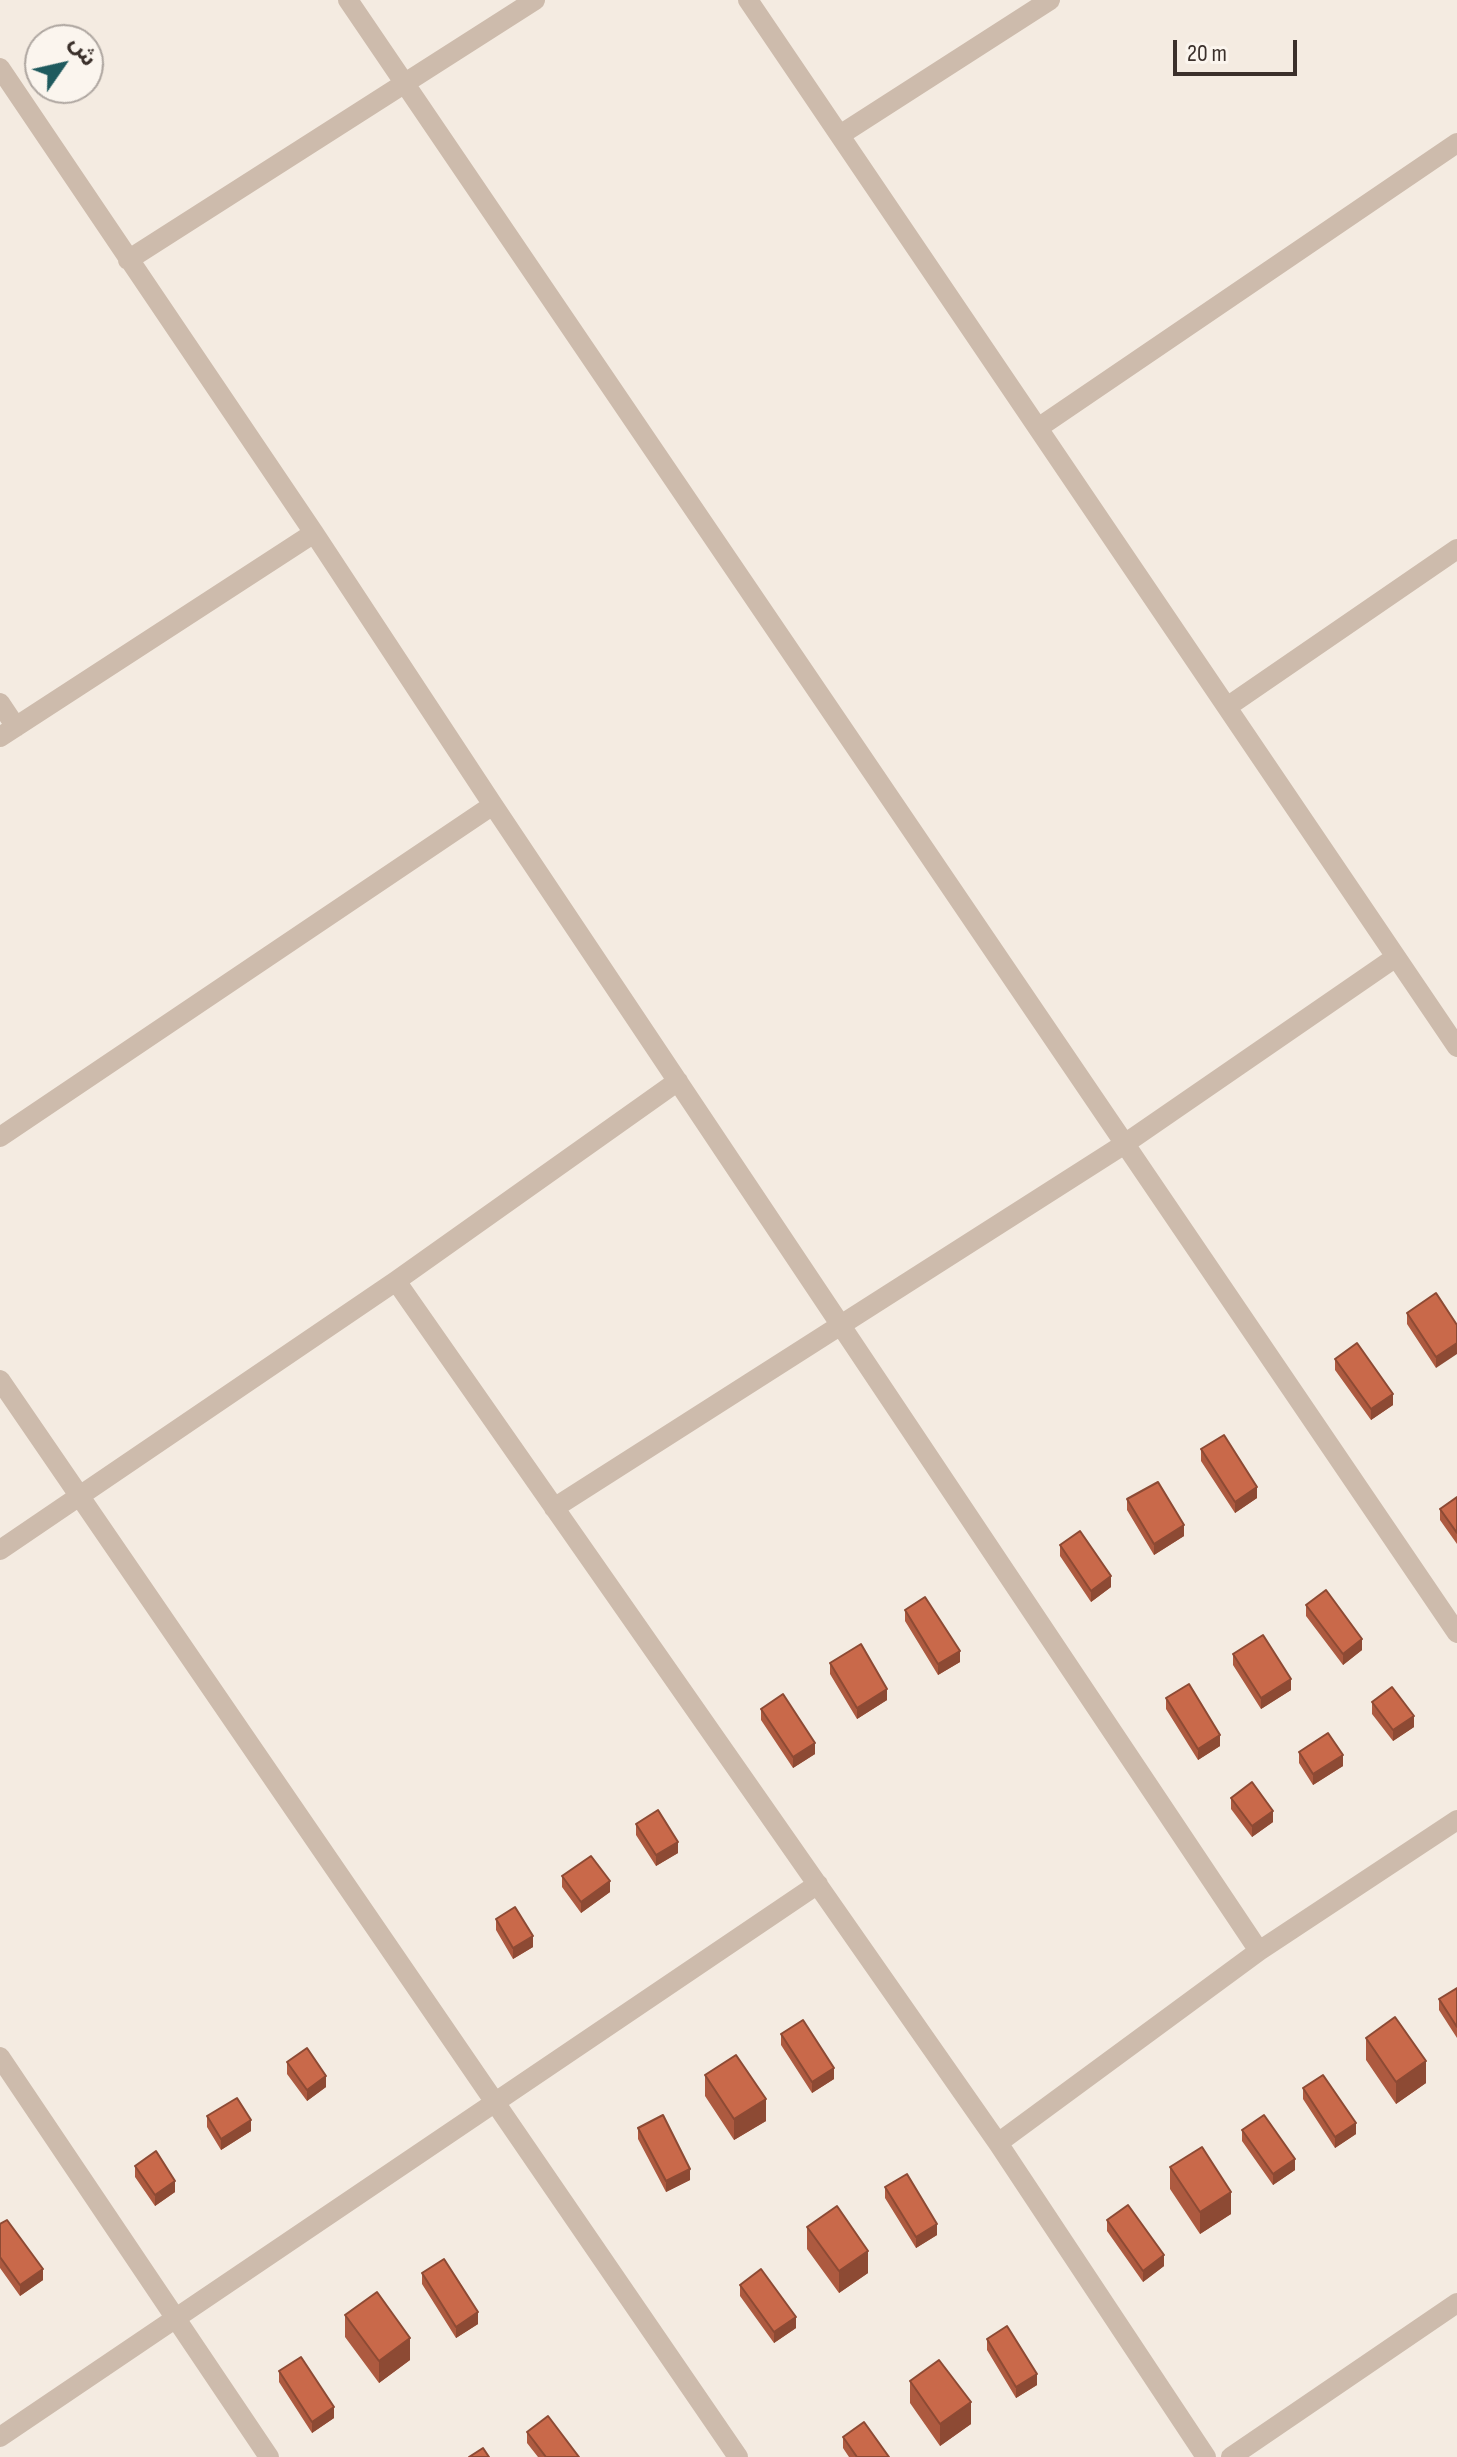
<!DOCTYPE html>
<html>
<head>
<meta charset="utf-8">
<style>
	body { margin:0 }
	#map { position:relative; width:1457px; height:2457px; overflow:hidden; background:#f4ebe1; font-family:"Sofia Sans Condensed","Noto Sans Arabic",sans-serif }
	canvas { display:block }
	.north { position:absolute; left:24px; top:24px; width:80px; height:80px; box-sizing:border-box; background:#fbf5ee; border:2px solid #aea6a0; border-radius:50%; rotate:56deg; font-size:22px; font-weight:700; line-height:32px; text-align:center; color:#3b302b }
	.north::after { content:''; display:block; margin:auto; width:28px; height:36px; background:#1f5a5e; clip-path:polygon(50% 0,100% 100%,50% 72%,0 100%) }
	.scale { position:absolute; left:1173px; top:40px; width:124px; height:36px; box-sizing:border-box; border:4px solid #3b302b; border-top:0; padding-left:10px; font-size:24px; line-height:28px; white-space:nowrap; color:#3b302b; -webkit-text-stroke:6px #fbf5ee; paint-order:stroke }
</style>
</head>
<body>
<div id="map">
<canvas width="1457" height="2457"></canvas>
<div class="north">ش</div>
<div class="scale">20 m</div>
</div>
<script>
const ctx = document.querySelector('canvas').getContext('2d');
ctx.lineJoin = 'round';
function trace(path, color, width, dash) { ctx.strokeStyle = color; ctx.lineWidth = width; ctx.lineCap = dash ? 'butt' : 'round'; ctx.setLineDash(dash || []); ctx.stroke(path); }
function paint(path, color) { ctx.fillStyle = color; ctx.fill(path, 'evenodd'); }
const minor = new Path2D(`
	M348,0L1457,1633
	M748,0L1457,1047
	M0,68L314,533L493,805L1259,1951
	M840,135L1050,0
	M128,260L535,0
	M1038,428L1457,143
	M0,703L16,727
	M1227,707L1457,549
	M0,737L314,533
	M0,1137L493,805
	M396,1281L998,2143L1206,2457
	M0,1380L738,2457
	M554,1508L1123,1145L1396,957
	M0,1550L396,1281L678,1081
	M0,2057L269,2457
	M998,2143L1259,1951L1457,1820
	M0,2437L818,1884
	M1231,2457L1457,2303`);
const wall = new Path2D(`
	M1436,1293V1368L1407,1324V1313Z
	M1335,1359L1393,1405L1371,1420L1335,1370Z
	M1201,1449L1257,1498L1235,1513L1201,1461Z
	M1457,1497V1544L1440,1520V1509Z
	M1127,1499L1184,1536L1154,1555L1127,1510Z
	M1060,1545L1111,1587L1091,1602L1060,1556Z
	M1306,1605L1362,1650L1343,1665L1306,1616Z
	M905,1610L960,1662L938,1675L905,1621Z
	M1233,1654L1291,1690L1261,1709L1233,1665Z
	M830,1663L887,1700L857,1719L830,1674Z
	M1166,1698L1220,1746L1198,1760L1166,1709Z
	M1372,1702L1414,1727L1393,1741L1372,1714Z
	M761,1709L815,1754L793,1768L761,1720Z
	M1299,1752L1343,1766L1313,1785L1299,1763Z
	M1231,1798L1273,1822L1252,1837L1231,1809Z
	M636,1824L678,1853L656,1866L636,1835Z
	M562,1876L610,1892L581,1913L562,1887Z
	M496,1919L533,1947L513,1959L496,1930Z
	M1457,1988V2038L1439,2010V1999Z
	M781,2034L834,2079L812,2093L781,2045Z
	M1366,2038L1426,2083L1396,2104L1366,2060Z
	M287,2062L326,2087L307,2101L287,2074Z
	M705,2075L766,2121L734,2140L705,2096Z
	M1303,2088L1356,2134L1335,2148L1303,2099Z
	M207,2116L251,2131L221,2150L207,2127Z
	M638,2128L690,2180L666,2192L638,2139Z
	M1242,2130L1295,2170L1273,2185L1242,2141Z
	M135,2166L175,2192L155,2206L135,2177Z
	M1170,2167L1231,2214L1200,2234L1170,2189Z
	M885,2187L937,2235L916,2248L885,2198Z
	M1107,2220L1164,2266L1143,2282L1107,2231Z
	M0,2224L43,2280L20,2296L0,2268Z
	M807,2227L868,2273L839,2293L807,2249Z
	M422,2273L478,2324L456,2338L422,2284Z
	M740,2285L796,2328L774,2343L740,2296Z
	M345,2315L410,2360L379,2383L345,2337Z
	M987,2339L1037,2385L1016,2398L987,2350Z
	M279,2371L334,2418L312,2433L279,2382Z
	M910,2381L971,2424L940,2446L910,2403Z
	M527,2432L579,2457H538L527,2443Z
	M843,2437L889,2457H849L843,2448Z`);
const shadedWall = new Path2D(`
	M1457,1343V1354L1436,1368V1357Z
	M1393,1394V1405L1371,1420V1409Z
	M1257,1487V1498L1235,1513V1502Z
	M1184,1525V1536L1154,1555V1544Z
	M1111,1576V1587L1091,1602V1591Z
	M1362,1639V1650L1343,1665V1654Z
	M960,1651V1662L938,1675V1664Z
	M1291,1679V1690L1261,1709V1698Z
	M887,1689V1700L857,1719V1708Z
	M1414,1716V1727L1393,1741V1730Z
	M1220,1735V1746L1198,1760V1749Z
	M815,1743V1754L793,1768V1757Z
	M1343,1755V1766L1313,1785V1774Z
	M1273,1811V1822L1252,1837V1826Z
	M678,1842V1853L656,1866V1855Z
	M610,1881V1892L581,1913V1902Z
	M533,1936V1947L513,1959V1948Z
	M1426,2061V2083L1396,2104V2082Z
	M834,2068V2079L812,2093V2082Z
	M326,2076V2087L307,2101V2090Z
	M766,2099V2121L734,2140V2119Z
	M251,2120V2131L221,2150V2139Z
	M1356,2123V2134L1335,2148V2137Z
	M1295,2159V2170L1273,2185V2174Z
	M690,2169V2180L666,2192V2181Z
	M175,2181V2192L155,2206V2195Z
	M1231,2192V2214L1200,2234V2212Z
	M937,2224V2235L916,2248V2237Z
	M868,2251V2273L839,2293V2271Z
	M1164,2255V2266L1143,2282V2271Z
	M43,2269V2280L20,2296V2285Z
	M478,2312V2324L456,2338V2327Z
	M796,2317V2328L774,2343V2332Z
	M410,2338V2360L379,2383V2361Z
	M1037,2374V2385L1016,2398V2387Z
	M971,2402V2424L940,2446V2424Z
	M334,2407V2418L312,2433V2422Z`);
const building = new Path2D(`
	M1436,1293L1457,1325V1343L1436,1357L1407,1313Z
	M1357,1343L1393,1394L1371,1409L1335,1359Z
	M1224,1435L1257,1487L1235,1502L1201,1449Z
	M1158,1482L1184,1525L1154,1544L1127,1499Z
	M1457,1497V1533L1440,1509Z
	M1080,1531L1111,1576L1091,1591L1060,1545Z
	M1326,1590L1362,1639L1343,1654L1306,1605Z
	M925,1597L960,1651L938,1664L905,1610Z
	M1263,1635L1291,1679L1261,1698L1233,1654Z
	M861,1644L887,1689L857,1708L830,1663Z
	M1189,1684L1220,1735L1198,1749L1166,1698Z
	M1392,1687L1414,1716L1393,1730L1372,1702Z
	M783,1694L815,1743L793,1757L761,1709Z
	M1328,1733L1343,1755L1313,1774L1299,1752Z
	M1252,1782L1273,1811L1252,1826L1231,1798Z
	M658,1810L678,1842L656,1855L636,1824Z
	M591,1856L610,1881L581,1902L562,1876Z
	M515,1907L533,1936L513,1948L496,1919Z
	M1457,1988V2027L1439,1999Z
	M1395,2017L1426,2061L1396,2082L1366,2038Z
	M803,2020L834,2068L812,2082L781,2034Z
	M307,2048L326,2076L307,2090L287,2062Z
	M736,2055L766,2099L734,2119L705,2075Z
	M1323,2075L1356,2123L1335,2137L1303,2088Z
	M237,2098L251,2120L221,2139L207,2116Z
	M663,2115L690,2169L666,2181L638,2128Z
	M1264,2115L1295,2159L1273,2174L1242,2130Z
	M1202,2147L1231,2192L1200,2212L1170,2167Z
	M156,2151L175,2181L155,2195L135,2166Z
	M907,2174L937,2224L916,2237L885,2187Z
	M1128,2205L1164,2255L1143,2271L1107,2220Z
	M837,2206L868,2251L839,2271L807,2227Z
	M7,2220L43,2269L20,2285L0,2257V2224Z
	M444,2259L478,2312L456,2327L422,2273Z
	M761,2269L796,2317L774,2332L740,2285Z
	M377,2292L410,2338L379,2361L345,2315Z
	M1007,2326L1037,2374L1016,2387L987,2339Z
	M301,2357L334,2407L312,2422L279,2371Z
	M939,2360L971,2402L940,2424L910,2381Z
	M548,2416L579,2457H546L527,2432Z
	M864,2422L889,2457H857L843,2437Z
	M483,2448L489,2457H469Z`);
trace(minor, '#cdbbac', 20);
paint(wall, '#ad5a40');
paint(shadedWall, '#8d4a34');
paint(building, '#c9694a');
trace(building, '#8d4a34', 2);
</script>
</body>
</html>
